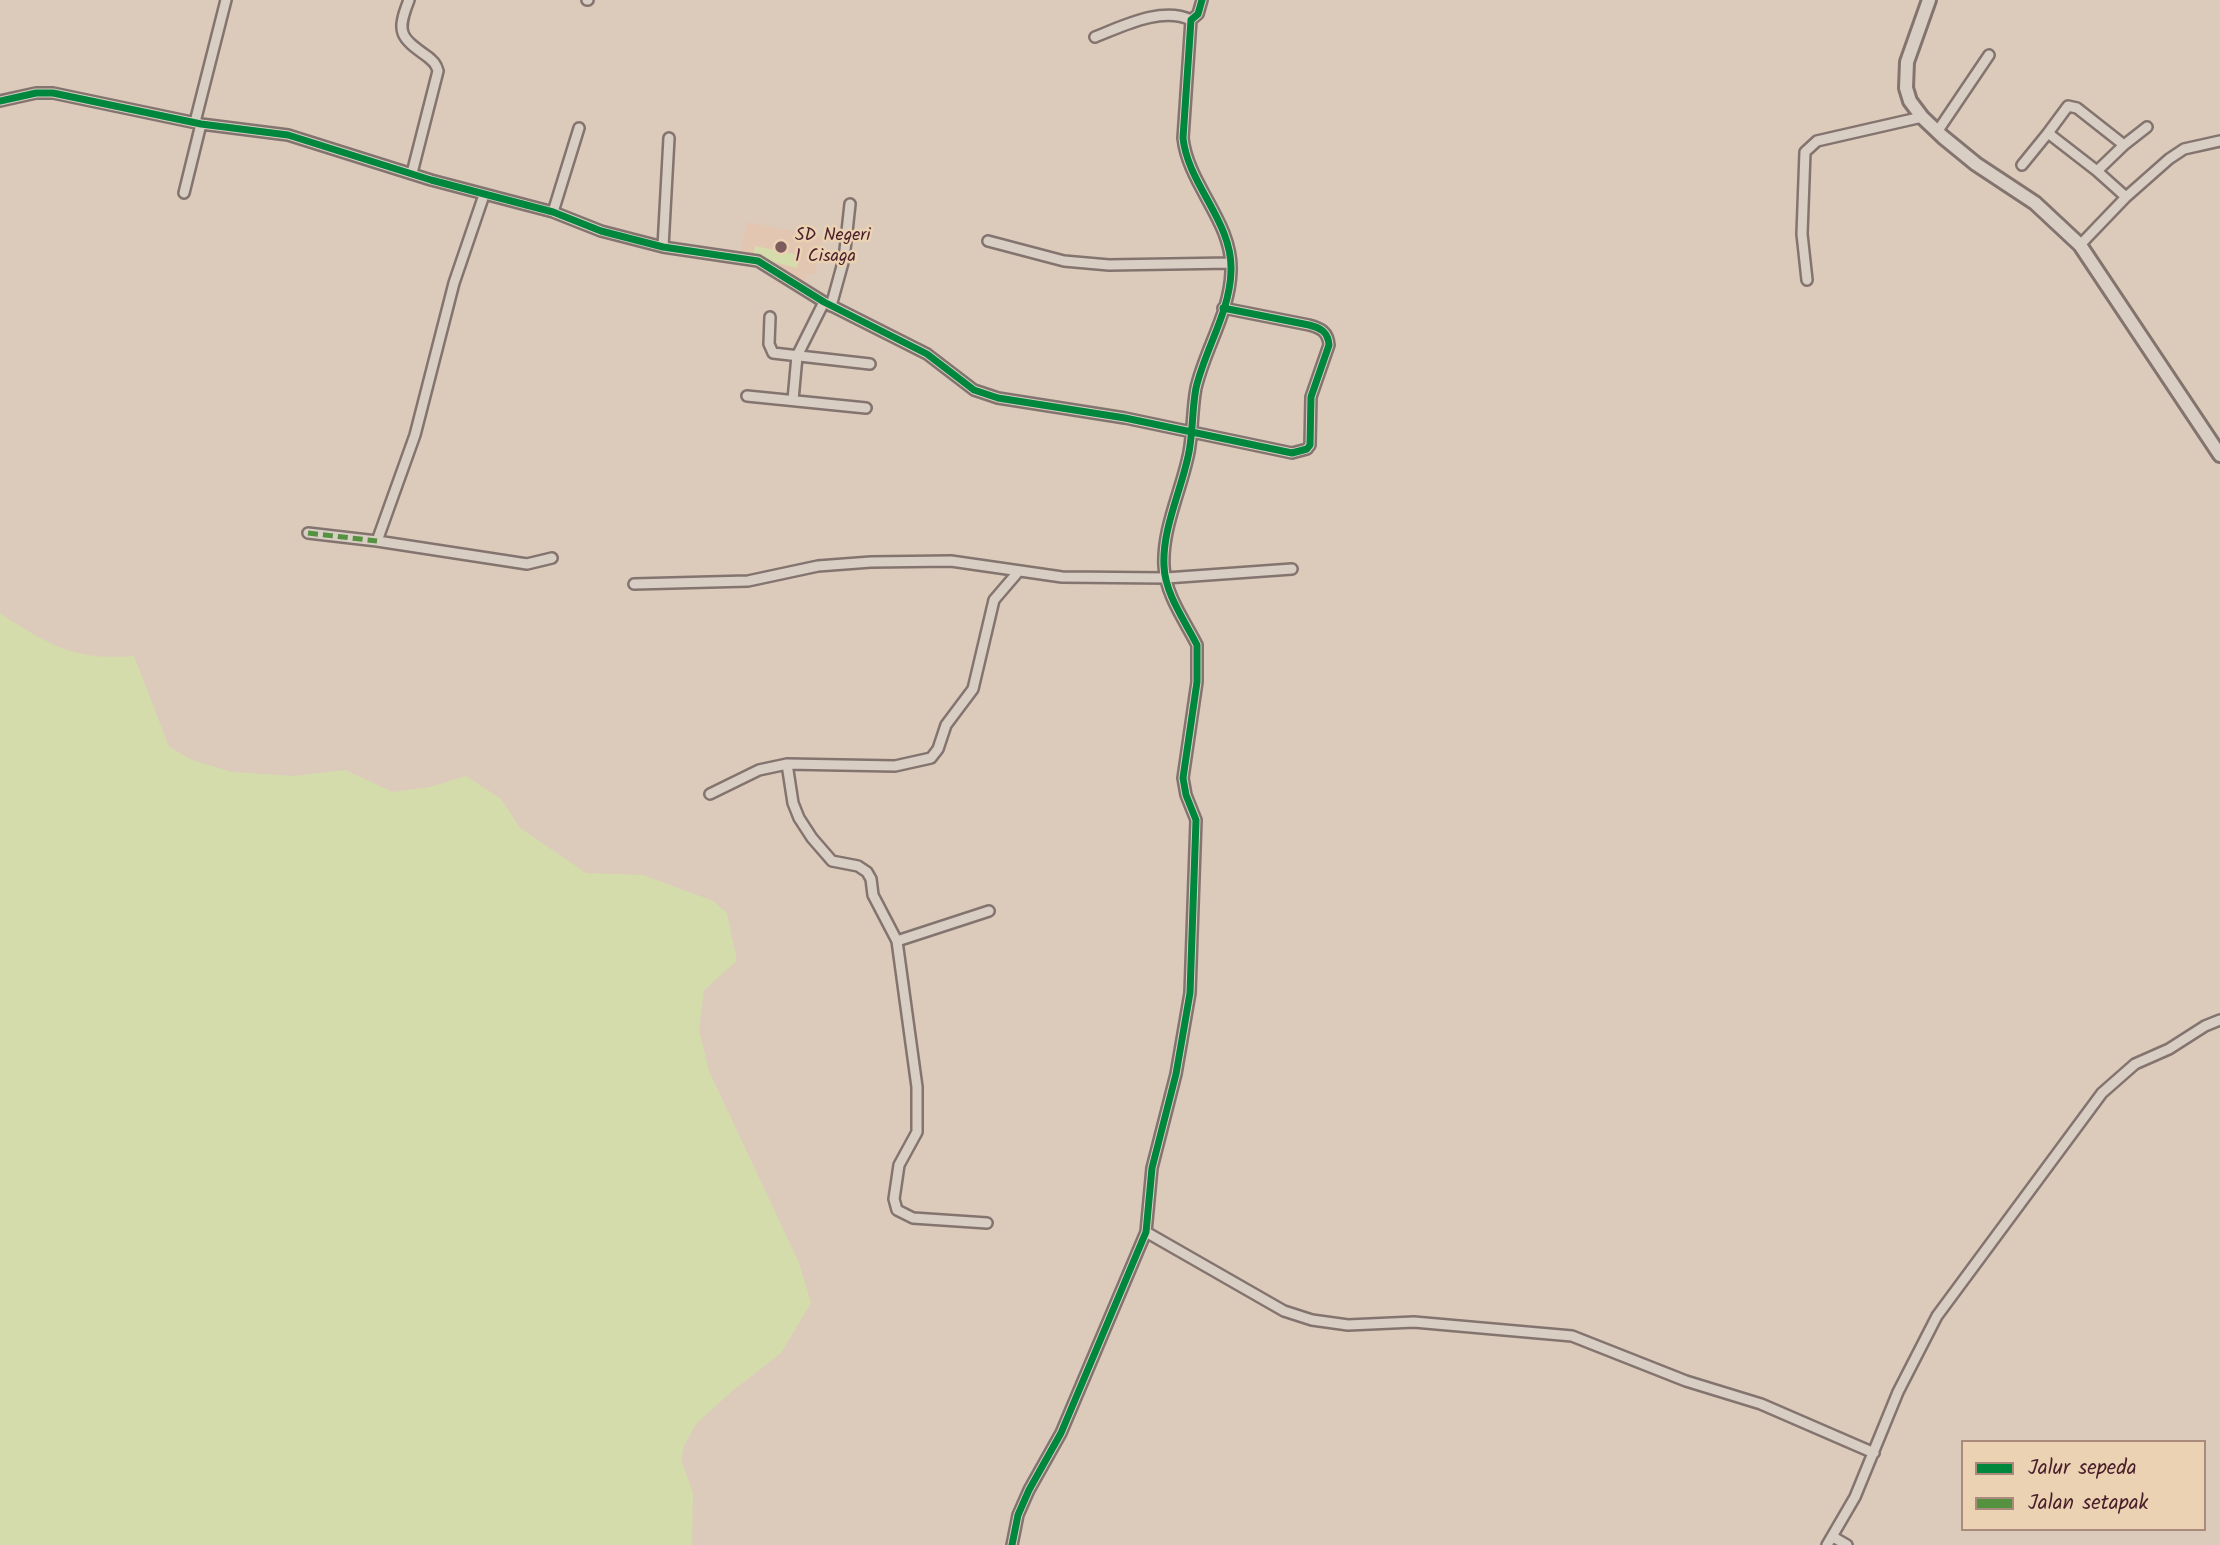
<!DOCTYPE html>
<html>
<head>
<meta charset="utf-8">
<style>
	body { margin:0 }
	#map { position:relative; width:2220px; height:1545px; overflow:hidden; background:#dccbbb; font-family:Kalam,sans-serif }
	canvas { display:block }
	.legend { position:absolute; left:1961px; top:1440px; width:245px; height:91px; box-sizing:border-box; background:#ead2b2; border:2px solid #aa8a7c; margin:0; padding:9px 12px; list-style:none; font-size:21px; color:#4a1f2b }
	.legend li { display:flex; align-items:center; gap:14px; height:35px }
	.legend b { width:35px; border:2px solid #aa8a7c }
</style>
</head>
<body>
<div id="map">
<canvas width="2220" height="1545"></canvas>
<ul class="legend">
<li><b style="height:9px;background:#00873e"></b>Jalur sepeda</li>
<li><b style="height:9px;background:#549240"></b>Jalan setapak</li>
</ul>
</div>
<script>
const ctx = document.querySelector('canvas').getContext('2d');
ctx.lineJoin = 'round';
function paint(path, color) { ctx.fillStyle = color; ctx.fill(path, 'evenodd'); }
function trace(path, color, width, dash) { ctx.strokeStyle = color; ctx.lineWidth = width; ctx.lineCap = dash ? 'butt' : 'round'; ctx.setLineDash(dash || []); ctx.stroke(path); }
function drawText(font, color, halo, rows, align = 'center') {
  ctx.font = font + ' Kalam,sans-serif'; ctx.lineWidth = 5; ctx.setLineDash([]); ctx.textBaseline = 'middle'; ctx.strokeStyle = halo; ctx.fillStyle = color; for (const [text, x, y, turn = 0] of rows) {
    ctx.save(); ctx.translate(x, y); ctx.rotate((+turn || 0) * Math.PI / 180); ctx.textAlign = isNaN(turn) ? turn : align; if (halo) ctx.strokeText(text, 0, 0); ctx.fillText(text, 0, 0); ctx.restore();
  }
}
const built = new Path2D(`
	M747,222L823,237L815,275L808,273L805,285L763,259L740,254Z`);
const green = new Path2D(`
	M755,246L799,255L797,268L753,257Z
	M0,613C49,645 74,661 134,656L169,747L192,760L232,772L294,776L345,770L393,792L430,787L466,776L501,799L520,828L586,873L643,875L713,901L727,913L737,961L704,990L699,1030L709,1071L799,1263L811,1303L781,1353L731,1392L696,1424L684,1446L681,1460L693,1493L692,1545H0Z`);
const minor = new Path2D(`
	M409,0C396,33 400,37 428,57C434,62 436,64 438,71L412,173
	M587,0H588
	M1095,37C1123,26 1162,6 1191,20
	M0,101L36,93H53L201,124L288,135L431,180L553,212L601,231L663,247L758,261L824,302L927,354L974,390L998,398L1125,418L1292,453L1307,449L1310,445L1311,397L1329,345C1328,332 1321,328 1309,325L1223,308
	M195,122L226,0
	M1937,132L1989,55
	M2124,145L2147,127
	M2022,165L2048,133
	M2097,171L2124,145L2077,108L2068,106L2048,133L2097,171L2126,197
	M184,193L201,124
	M553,212L579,128
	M988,241L1064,261L1109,265L1231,263
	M2080,245L2126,197L2169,159L2184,149L2220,141
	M663,247L669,138
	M1807,280L1802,234L1805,152L1817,141L1922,117
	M831,306L844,259L850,204
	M770,317L769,344L773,353L870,364
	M747,396L866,408
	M793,400L797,356L824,302
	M308,533L377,541L527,564L552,558
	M377,541L415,435L454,283L484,195
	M634,584L748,581L818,566L871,562L951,561L1062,577L1166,578L1292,569
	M787,764L793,803L799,818L812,838L832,861L858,866L867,872L871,879L873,895L897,941L989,911
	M710,794L759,770L787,764L895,766L931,758L938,749L946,725L973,689L994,600L1018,572
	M897,941L917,1087V1132L899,1165L894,1199L897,1210L913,1218L987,1223
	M1146,1232L1284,1311L1312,1320L1348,1325L1414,1322L1572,1336L1686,1381L1761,1404L1874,1453
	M1833,1537L1847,1545
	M1012,1545L1018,1515L1029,1490L1061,1433L1146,1232L1152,1168L1176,1074L1190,993L1196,820L1186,795L1183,778L1197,682V645C1185,621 1165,594 1164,566C1162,528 1182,489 1189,452C1193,431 1192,409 1196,388C1205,349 1230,312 1231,271C1233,222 1188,185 1183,138L1191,20L1198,14L1202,0
	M1827,1545L1855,1497L1898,1392L1937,1316L2102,1093L2135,1064L2169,1049L2205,1026L2220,1020`);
const secondary = new Path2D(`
	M1929,0L1907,62L1906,88L1910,101L1922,117L1943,137L1976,164L2035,203L2080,245L2220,455`);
const quiet = new Path2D(`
	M308,533L377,541`);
const cycleway = new Path2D(`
	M0,101L36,93H53L201,124L288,135L431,180L553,212L601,231L663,247L758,261L824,302L927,354L974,390L998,398L1125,418L1292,453L1307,449L1310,445L1311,397L1329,345C1328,332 1321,328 1309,325L1223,308
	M1012,1545L1018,1515L1029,1490L1061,1433L1146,1232L1152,1168L1176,1074L1190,993L1196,820L1186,795L1183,778L1197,682V645C1185,621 1165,594 1164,566C1162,528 1182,489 1189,452C1193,431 1192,409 1196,388C1205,349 1230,312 1231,271C1233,222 1188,185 1183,138L1191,20L1198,14L1202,0`);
const markers = [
	[781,247,7,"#7d5b5d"]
];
const poiNames = [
	["SD Negeri",795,237],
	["1 Cisaga",795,258]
];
paint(built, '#e2c6b1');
paint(green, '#d4dcac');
trace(minor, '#84746f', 14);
trace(secondary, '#84746f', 18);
trace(minor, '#d9cec3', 9);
trace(secondary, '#d9cec3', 12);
trace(quiet, '#549240', 5, [10, 5]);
trace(cycleway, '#00873e', 7);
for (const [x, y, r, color] of markers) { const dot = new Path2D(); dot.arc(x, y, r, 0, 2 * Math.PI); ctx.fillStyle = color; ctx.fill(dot); trace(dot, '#ead2b2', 2.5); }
drawText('18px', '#4a1f2b', '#ead2b2', poiNames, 'left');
</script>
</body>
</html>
